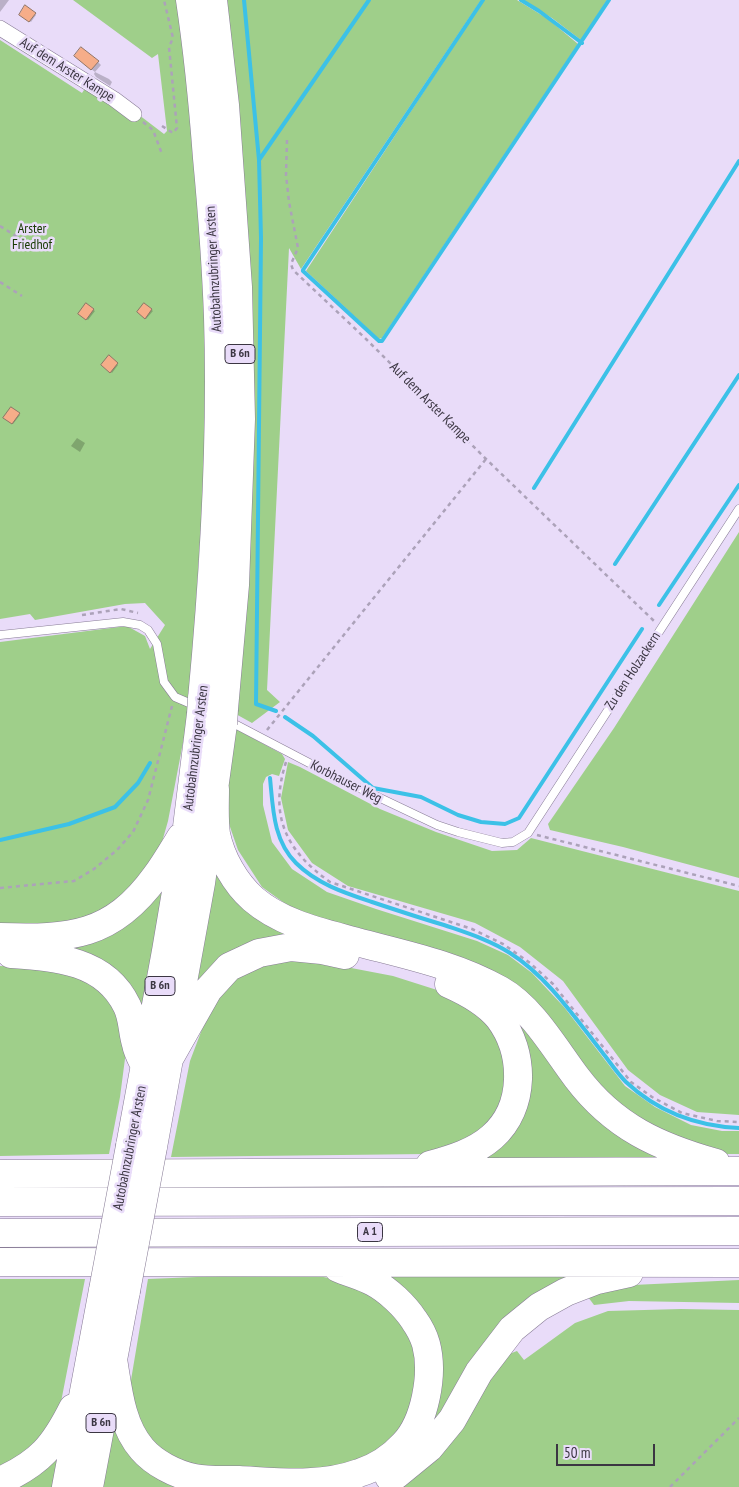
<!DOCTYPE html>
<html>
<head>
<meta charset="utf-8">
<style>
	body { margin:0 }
	#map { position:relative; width:739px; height:1487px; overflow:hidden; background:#e9dcf9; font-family:"PT Sans Narrow",sans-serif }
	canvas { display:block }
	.scale { position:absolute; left:556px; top:1444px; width:99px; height:22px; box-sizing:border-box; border:2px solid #3b3642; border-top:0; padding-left:6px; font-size:15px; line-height:18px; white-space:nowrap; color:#3b3642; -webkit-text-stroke:4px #e9dcf9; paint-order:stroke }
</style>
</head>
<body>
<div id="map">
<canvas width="739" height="1487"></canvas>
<div class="scale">50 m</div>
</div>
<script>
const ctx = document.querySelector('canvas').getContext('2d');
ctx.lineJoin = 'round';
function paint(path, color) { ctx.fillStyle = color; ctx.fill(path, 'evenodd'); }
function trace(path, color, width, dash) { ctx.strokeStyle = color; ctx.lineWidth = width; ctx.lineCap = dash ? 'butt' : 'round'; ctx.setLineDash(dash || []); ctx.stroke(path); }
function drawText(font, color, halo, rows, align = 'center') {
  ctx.font = font + ' "PT Sans Narrow",sans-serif'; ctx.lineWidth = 5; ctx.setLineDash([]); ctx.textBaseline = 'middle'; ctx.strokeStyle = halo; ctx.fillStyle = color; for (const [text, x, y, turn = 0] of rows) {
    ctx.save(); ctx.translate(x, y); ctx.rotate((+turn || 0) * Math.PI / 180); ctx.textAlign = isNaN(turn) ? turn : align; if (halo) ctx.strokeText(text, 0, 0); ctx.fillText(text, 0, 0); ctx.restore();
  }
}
const green = new Path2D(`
	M73,0H179L192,85L207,335L206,449L194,635L186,727L168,821L158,856L121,902L66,927L0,929V642L127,626L145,636L150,649L165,625L145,603L125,604L35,620L30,614L0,619V40L82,93L86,87L122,102L164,134L167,131L158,54L152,58Z
	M224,0H481L301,269L289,248L267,690L280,702L252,723L234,713Z
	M484,0H517L548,19L578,44L382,338L379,339L306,271Z
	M522,0H607L581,40L552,18Z
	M739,532V878L623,847L550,830L548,824L614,728Z
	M234,728L282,754L285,759L279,776L272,774L266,777L263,784V805L272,842L292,869L327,892L376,909L477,941L508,955L532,973L564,1007L625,1086L655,1107L691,1125L722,1131H739V1154H726L687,1147L604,1095L534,1004L294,910L262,887L238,850L229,824L226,800Z
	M288,762L300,767L380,809L436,832L492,851L517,850L531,838L739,891V1115L697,1112L660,1095L628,1070L563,981L520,947L475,923L348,886L312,863L288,830L281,798Z
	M214,861L241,898L477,984L547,1047L687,1162L453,1165L479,1155L526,1067L447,975L293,939L193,997Z
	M165,878L143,1027L132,998L0,944L70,943Z
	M299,958L393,976L437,990L469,1004L507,1048L503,1107L484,1129L461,1144L426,1154L171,1157L190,1061L204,1024L221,992L249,967Z
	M0,966L62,968L103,991L119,1015L126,1051L120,1097L109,1154L0,1156Z
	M607,1268L561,1286L449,1412L376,1475L436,1364L360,1271Z
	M270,1274L318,1276L351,1282L378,1293L420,1350L415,1412L384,1452L321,1474L202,1472L149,1445L130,1404L131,1380L148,1279Z
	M0,1279H85L61,1402L42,1444L0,1472Z
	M739,1280V1303L629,1301L594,1305L588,1297L594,1291L633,1285Z
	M681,1309L739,1310V1487H396L504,1356L517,1351L524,1360L575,1323L608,1311Z
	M113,1402L121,1424L208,1487H98Z
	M59,1447L57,1487H9Z`);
const shadow = new Path2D(`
	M0,0H9L0,12Z
	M26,7L36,15L31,22L20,15Z
	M78,59L98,62L101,65L95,72L109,79L112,82L110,86L96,77L94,74L95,72Z
	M144,304L153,311L146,319L138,312Z
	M86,305L95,311L88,320L80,314Z
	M109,357L118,365L112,373L103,365Z
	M11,408L20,415L13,424L4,418Z
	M77,438L85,443L80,452L71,446Z`);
const stream = new Path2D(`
	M244,0L259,160L261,238L256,704L276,711
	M521,0L539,11L582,43
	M259,160L369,0
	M303,270L483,0
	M303,271L379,341H382L609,0
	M534,488L739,161
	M615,564L739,375
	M659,605L739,485
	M285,717L313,736L373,788L421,797L458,815L481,822L505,824L519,818L642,629
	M270,778C273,808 273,840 296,863C317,884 345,893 372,902C396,910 420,918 444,925C467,933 490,940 510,953C548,977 575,1018 602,1052C610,1062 617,1073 626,1082C658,1112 696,1126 739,1128
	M0,840L69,824L115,807L138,783L150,763`);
const building = new Path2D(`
	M25,5L36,13L29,22L19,15Z
	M81,47L99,61L91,70L74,56Z
	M86,303L94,309L86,320L78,314Z
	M144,303L152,309L145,319L137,312Z
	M109,355L118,363L110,373L101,365Z
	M11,407L20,413L12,424L3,418Z`);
const path = new Path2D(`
	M143,122L153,130L162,154
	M162,126L173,133L177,128L169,47L173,38L164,0
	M287,140L286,175L289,202L298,248L291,264L293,270L366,339L486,459L654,621
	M0,226L38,250
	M0,282L22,296
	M82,615L121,609L138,613
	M267,730L486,459
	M286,762C269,815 285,850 330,882L472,929L503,944L530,963L553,984L631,1082L652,1097L682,1113L717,1121L739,1122
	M537,835L739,886
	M0,888L74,881L94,869L117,850L133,832L148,800L172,706
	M670,1487L739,1418`);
const lane = new Path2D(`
	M0,635L123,622L140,625L148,630L157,644L164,682L175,697L196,706
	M227,720L336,777L437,825L458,832L502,843L513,842L528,833L739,509`);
const street = new Path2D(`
	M0,28L114,99L134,114`);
const highway = new Path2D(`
	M190,0C198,53 203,105 207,158C212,211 216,264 218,317C222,444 214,573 202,699
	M213,0L225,105L238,287L241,419L235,585L224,709
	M215,789C215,803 214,820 216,834C221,858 235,883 253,899C282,924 321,932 357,942C406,955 456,965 500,990C532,1008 555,1049 577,1078C614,1127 659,1147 716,1163
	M0,937C70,939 112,937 156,876C165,864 173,850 181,837
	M11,954C56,957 105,960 127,1006C133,1018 132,1031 136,1044C137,1050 140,1056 143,1062
	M170,1057L208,990L229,967L259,953L291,947L322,950L345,955
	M130,1146L166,951L187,827L201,714
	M153,1147L201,883L223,724
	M430,1165C452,1159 475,1152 492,1137C526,1107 525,1053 499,1018C486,1002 467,992 449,984
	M0,1174L739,1171
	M0,1202L739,1201
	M0,1233L739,1231
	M0,1262L739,1263
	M113,1359C118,1389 121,1425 142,1449C154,1463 175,1474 194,1478C208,1481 225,1480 239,1480C279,1482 321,1487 359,1473C375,1468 392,1457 404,1444C425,1422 434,1374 426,1344C424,1337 419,1327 414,1320C405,1306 388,1290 373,1282C362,1276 349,1273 338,1268
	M389,1477L396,1475L429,1448L452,1420L479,1372L512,1329L539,1307L566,1292L597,1280L629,1273
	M0,1481C40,1463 54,1446 73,1408
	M66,1487L103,1290
	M89,1487L126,1291`);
const highwayBridge = new Path2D(`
	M201,714L202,699
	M223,724L224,709
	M103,1290L130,1146
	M126,1291L153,1147`);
const shields = [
	[240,354,30],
	[160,986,30],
	[370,1232,25],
	[101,1423,30]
];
const shieldNames = [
	["B 6n",240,354],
	["B 6n",160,986],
	["A 1",370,1232],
	["B 6n",101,1423]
];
const streetNames = [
	["Auf dem Arster Kampe",67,70,32],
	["Autobahnzubringer Arsten",214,269,-93],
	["Auf dem Arster Kampe",430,403,45],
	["Zu den Holzackern",633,671,-57],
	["Autobahnzubringer Arsten",196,748,-83],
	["Korbhauser Weg",346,782,27],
	["Autobahnzubringer Arsten",130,1148,-79]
];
const parkNames = [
	["Arster",32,229],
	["Friedhof",32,245]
];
paint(green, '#9fcf8a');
paint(shadow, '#0003');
trace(stream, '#3cc1e7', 4);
paint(building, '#f6ad89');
trace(building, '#917567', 1);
trace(lane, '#887c96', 9);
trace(street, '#887c96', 16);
trace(highway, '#887c96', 29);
trace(path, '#aca2b9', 2.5, [4, 4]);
trace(lane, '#fff', 8);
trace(street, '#fff', 15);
trace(highway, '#fff', 28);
trace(highwayBridge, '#887c96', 29, []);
trace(highwayBridge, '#fff', 28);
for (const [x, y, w] of shields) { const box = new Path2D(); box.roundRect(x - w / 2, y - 9.5, w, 19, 4); ctx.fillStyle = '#e9dcf9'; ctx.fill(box); trace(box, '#3b3642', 1); }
drawText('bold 12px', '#3b3642', null, shieldNames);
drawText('14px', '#3b3642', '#e9dcf9', streetNames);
drawText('14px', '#183b02', '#e9dcf9', parkNames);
</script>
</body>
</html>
